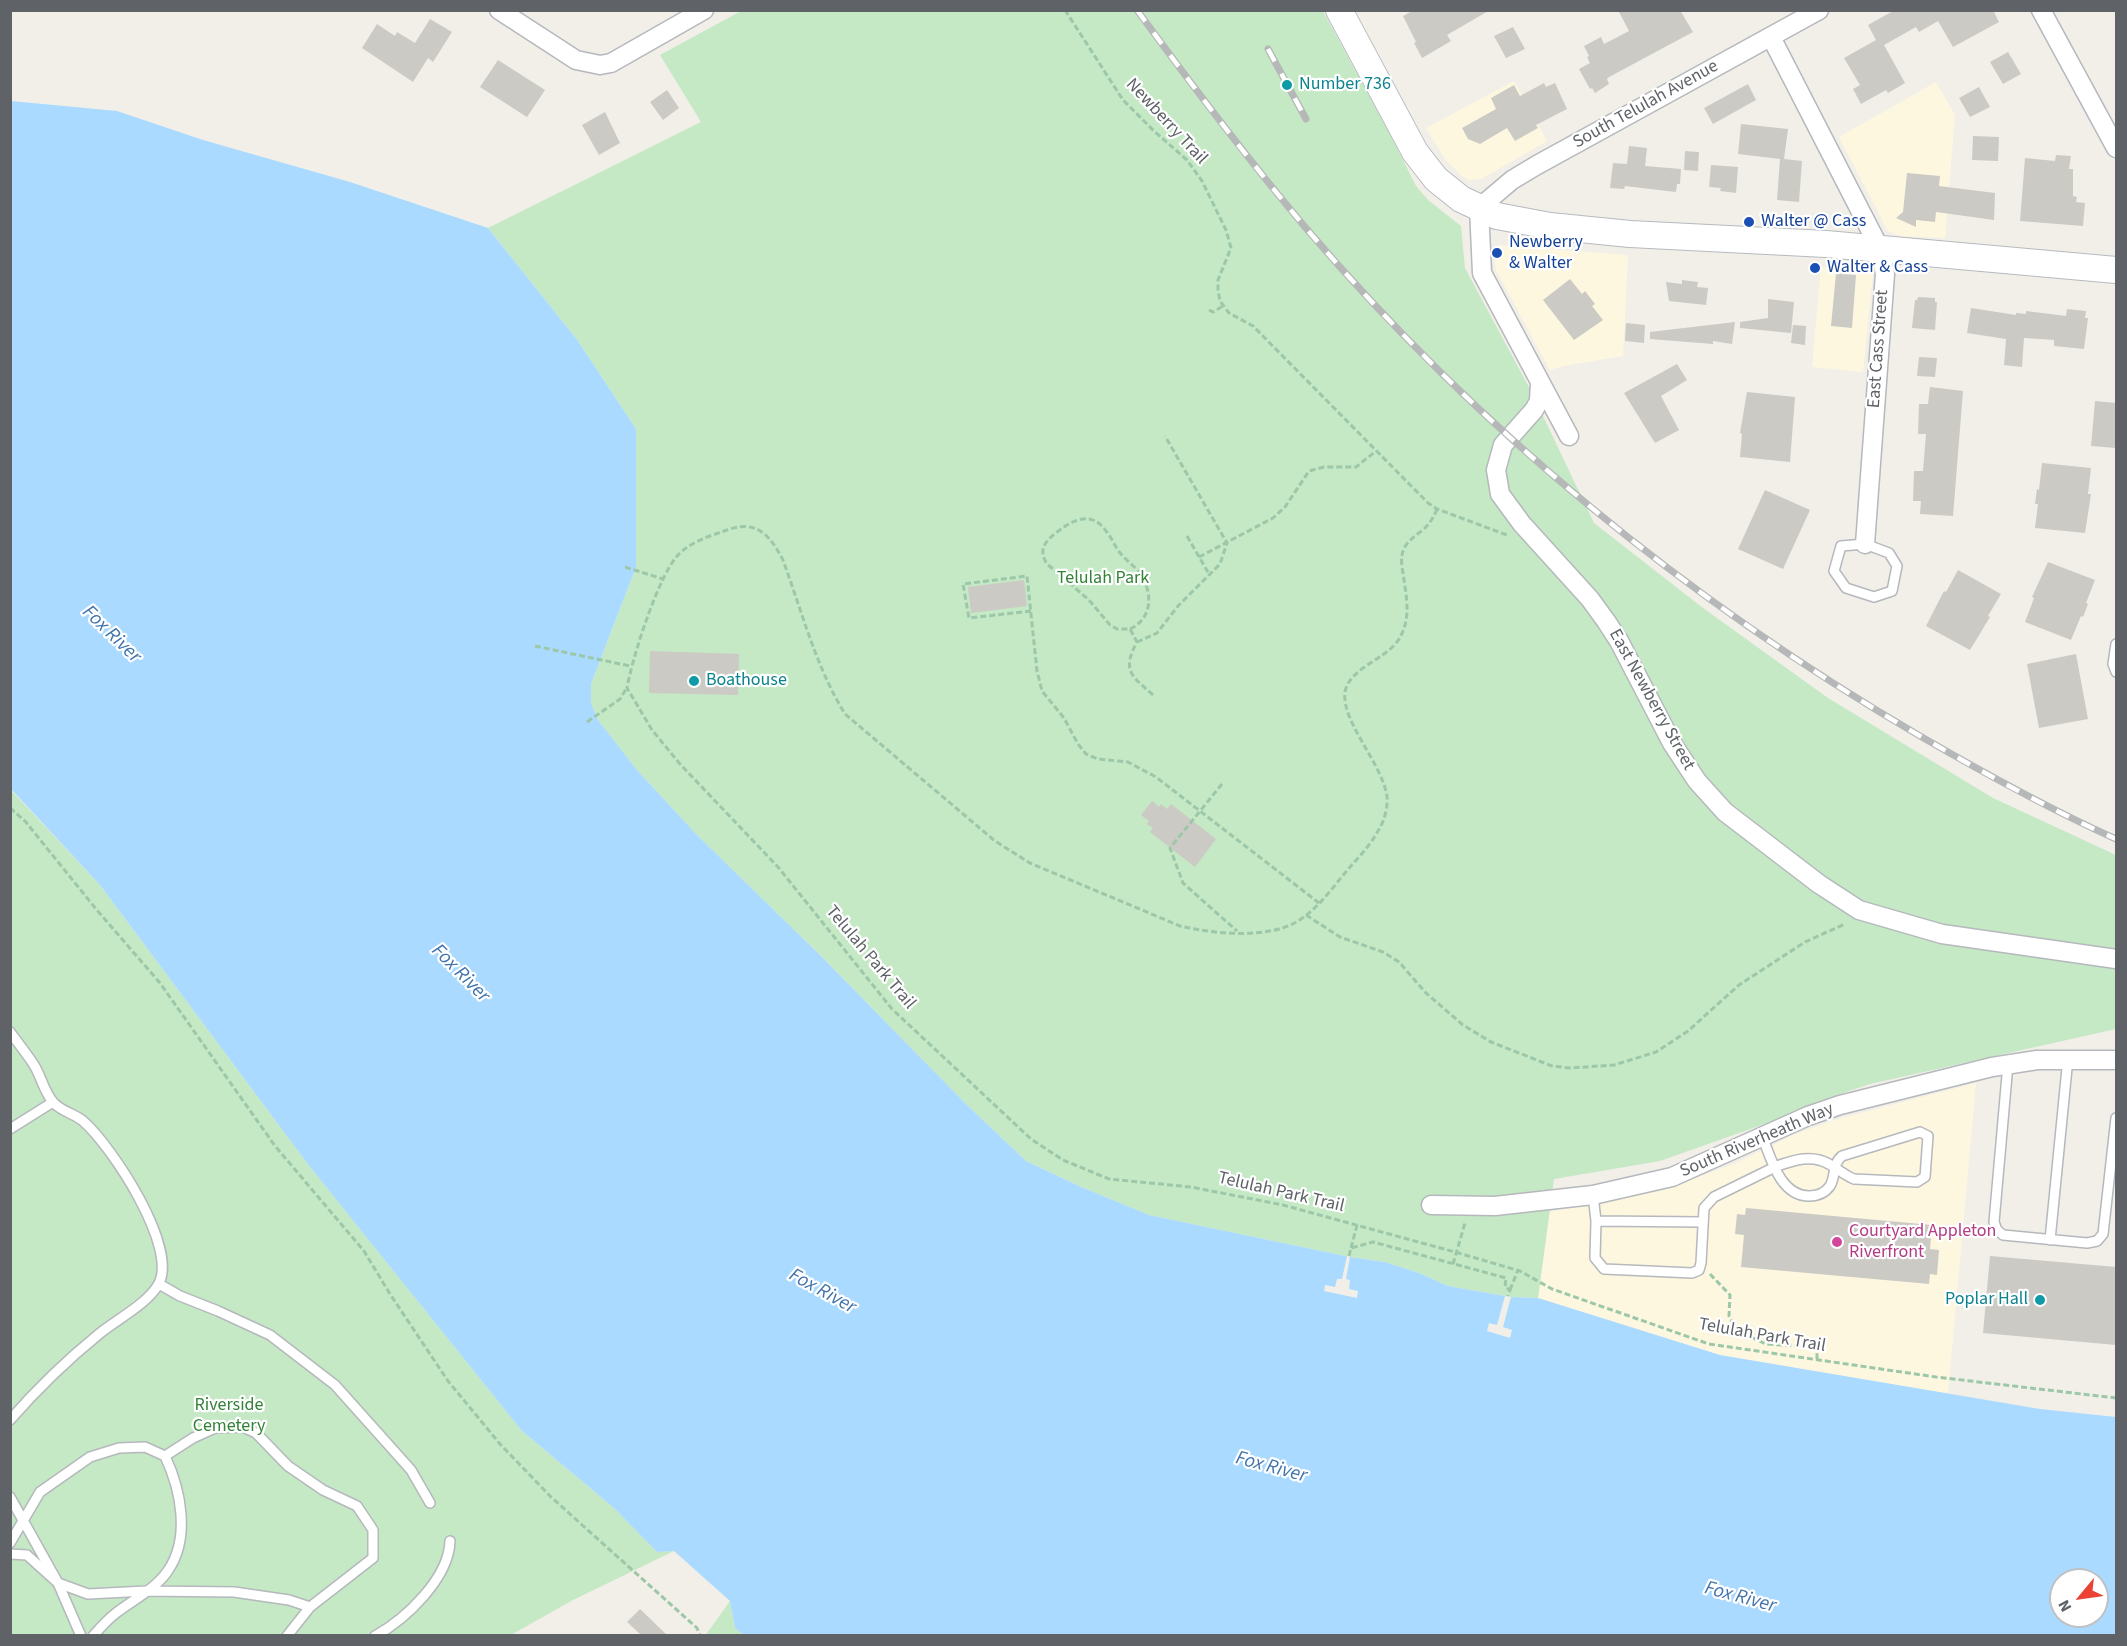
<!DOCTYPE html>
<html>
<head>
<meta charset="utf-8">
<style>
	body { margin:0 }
	#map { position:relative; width:2127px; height:1646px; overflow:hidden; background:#f1efe8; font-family:"Source Sans 3",sans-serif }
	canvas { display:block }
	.frame { position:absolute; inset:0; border:12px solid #5f6368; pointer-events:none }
	.north { position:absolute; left:2049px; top:1568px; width:60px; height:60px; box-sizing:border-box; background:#fff; border:2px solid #bfc1c3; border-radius:50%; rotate:241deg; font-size:16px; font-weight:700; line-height:24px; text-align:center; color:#5f6368 }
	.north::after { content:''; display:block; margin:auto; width:21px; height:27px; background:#ea4335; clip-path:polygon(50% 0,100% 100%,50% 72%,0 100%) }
</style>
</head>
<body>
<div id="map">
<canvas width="2127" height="1646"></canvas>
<div class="frame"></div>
<div class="north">N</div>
</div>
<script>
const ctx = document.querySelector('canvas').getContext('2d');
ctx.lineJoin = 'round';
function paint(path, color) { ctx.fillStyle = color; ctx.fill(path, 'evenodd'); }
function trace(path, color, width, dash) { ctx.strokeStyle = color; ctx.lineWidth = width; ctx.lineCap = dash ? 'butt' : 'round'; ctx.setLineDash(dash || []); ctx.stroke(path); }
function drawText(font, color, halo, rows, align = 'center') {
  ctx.font = font + ' "Source Sans 3",sans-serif'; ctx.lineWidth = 4.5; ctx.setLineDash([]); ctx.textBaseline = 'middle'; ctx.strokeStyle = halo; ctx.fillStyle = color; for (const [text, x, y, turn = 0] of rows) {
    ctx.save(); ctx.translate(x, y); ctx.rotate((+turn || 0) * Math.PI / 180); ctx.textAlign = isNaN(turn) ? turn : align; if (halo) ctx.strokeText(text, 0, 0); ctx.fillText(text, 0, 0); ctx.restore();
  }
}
const commercial = new Path2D(`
	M1514,81L1547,141L1481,179L1469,180L1462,176L1445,159L1426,128Z
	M1936,82L1955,115L1945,238L1899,236L1888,231L1839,137Z
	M1499,245L1628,255L1623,356L1563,366L1550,370L1496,270L1494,259Z
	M1821,267L1873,272L1863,372L1812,367Z
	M1976,1083L1948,1393L1919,1390L1720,1355L1538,1298L1550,1212L1669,1188L1736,1163L1793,1135L1834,1120Z`);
const green = new Path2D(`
	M741,11H1323L1391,136L1416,186L1428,200L1461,226L1465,268L1532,393L1594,523L1703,608L1828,698L1993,798L2116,855V1029L1870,1084L1819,1101L1773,1121L1660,1161L1554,1179L1538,1298L1511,1297L1448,1286L1419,1273L1385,1262L1350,1257L1149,1215L1079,1186L1026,1161L966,1104L819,954L697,835L637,770L598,720L591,703V684L636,567V429L578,341L488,228L701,122L660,55Z
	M10,789L100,885L310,1167L522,1431L614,1508L657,1552L674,1551L573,1600L511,1635H11Z
	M730,1601L735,1628L744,1635L705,1636Z`);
const water = new Path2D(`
	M11,101L117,111L203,140L350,182L488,228L578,341L636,429V567L591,684V703L598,720L637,770L697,835L819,954L966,1104L1026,1161L1079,1186L1149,1215L1350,1257L1385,1262L1419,1273L1448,1286L1511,1297L1538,1298L1720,1355L2040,1409L2116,1417V1635H744L735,1628L730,1601L674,1551L657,1552L614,1508L522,1431L310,1167L100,885L11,789ZM2061,1580H2097V1616H2061Z`);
const pier = new Path2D(`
	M1347,1256L1350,1257L1346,1279L1350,1280L1349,1289L1358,1291L1357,1298L1324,1291L1325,1285L1335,1287L1337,1279H1342Z
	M1505,1296L1511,1297L1503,1327L1512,1330L1510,1338L1487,1331L1489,1323L1497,1325Z`);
const building = new Path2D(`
	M1414,10H1490L1447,35L1451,41L1422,58L1414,43L1416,42L1403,16Z
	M1618,10H1680L1693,32L1609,77L1607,79L1609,84L1595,93L1592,88L1590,89L1579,69L1590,63L1587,57L1589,56L1584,46L1601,37L1604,44L1629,31Z
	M1895,10H1993L1999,22L1953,47L1938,21L1919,32L1916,27L1884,45L1905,83L1888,93L1886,90L1861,104L1853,89L1860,85L1844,58L1876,40L1868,25Z
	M430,19L452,32L433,62L428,58L413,82L362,48L377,24L395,36L397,32L415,43Z
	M1513,27L1525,49L1506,58L1494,36Z
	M2008,52L2021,74L2003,84L1990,62Z
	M498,60L545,90L527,117L480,87Z
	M1544,83L1546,87L1555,83L1567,109L1536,125L1538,128L1515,141L1507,128L1480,144L1468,139L1462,128L1496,109L1491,98L1514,85L1520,96Z
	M1748,84L1756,100L1713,124L1704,108Z
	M1979,87L1990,107L1970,117L1959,98Z
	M667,90L679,108L663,120L650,102Z
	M605,112L620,143L599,155L582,125Z
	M1741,124L1788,129L1784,159L1802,161L1799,202L1777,200L1780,159L1738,154Z
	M1973,136L1999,137L1998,161L1972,160Z
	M1629,146L1647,148L1645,166L1681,169L1680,184H1677L1676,192L1625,186L1624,189L1610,188L1613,163L1627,164Z
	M1685,151L1699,152L1698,171L1684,170Z
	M2056,155L2071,156L2069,169H2073V196L2077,197L2076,202L2085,203L2083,226L2020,221L2025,158L2055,161Z
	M1711,165L1738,167L1736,193L1720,191L1721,188L1709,187Z
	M1907,173L1940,176L1939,186L1995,193L1994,220L1936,212L1935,222L1916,220V227L1896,218L1903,212Z
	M1836,273L1856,275L1852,328L1831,326Z
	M1570,279L1582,294L1585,291L1595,304L1592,306L1603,320L1574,340L1543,300Z
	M1682,280L1698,282L1697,287L1708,288L1706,305L1669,301L1666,282L1682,284Z
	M1918,297L1935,298V302H1937L1935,330L1912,328L1915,300H1917Z
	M1768,299L1794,302L1791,333L1740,328V322L1768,318Z
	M1971,308L2016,315V313L2026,314V311L2066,316L2067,309L2086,311L2085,318H2088L2084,349L2054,346V340L2024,338L2022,367L2004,365L2006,339L1967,333Z
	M1735,322L1732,344L1713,341V344L1650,339V332Z
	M1626,323L1645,325L1644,343L1625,341Z
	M1793,325L1806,326L1805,345L1791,343Z
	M1919,357L1937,358L1935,377L1917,376Z
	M1677,364L1687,380L1661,396L1679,430L1655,443L1624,393Z
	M1930,387L1963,391L1953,516L1920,514L1921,501H1913L1914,471H1923L1926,434H1918L1919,404H1928Z
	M1747,392L1795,397L1790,462L1740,457L1742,434L1740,433Z
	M2095,401L2116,403V448L2091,446Z
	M2042,463L2091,468L2088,494H2091L2085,533L2035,528L2038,504H2035L2037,489L2039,490Z
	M1765,490L1810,510L1783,569L1738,549Z
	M2048,562L2095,580L2086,603L2088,604L2083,617L2081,616L2071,640L2025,622L2034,598L2032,597Z
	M1958,570L2001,594L1988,616L1990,617L1970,650L1926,626L1944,591L1946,592Z
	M1024,580L1027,606L971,613L968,587Z
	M650,651L739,654L738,695L649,693Z
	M2076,654L2088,719L2039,728L2027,664Z
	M1152,801L1159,807L1161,804L1167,809L1171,804L1216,839L1195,867L1150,832L1153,828L1147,824L1149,821L1141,815Z
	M1746,1208L1932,1225L1930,1249L1939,1250L1937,1275L1930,1274L1929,1284L1741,1267L1744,1235L1735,1234L1737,1214L1745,1215Z
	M1990,1256L2116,1267V1345L1983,1333Z
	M640,1609L667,1635H641L627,1622Z`);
const path = new Path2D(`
	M1065,10L1123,100L1154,131L1187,160L1202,181L1226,230L1231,248L1218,280V291L1220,301L1229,313L1253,326L1428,503L1437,509L1507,535
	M1209,310L1213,312L1223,306
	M1437,509C1434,516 1431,522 1425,528C1416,536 1404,542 1402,555C1401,560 1402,567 1403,573C1406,595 1412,618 1399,639C1387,659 1349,668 1345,692C1341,722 1383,764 1387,797C1388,808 1384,822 1378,831C1371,844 1360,856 1350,867C1330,890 1311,921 1279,929C1248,937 1211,933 1180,926L1030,863L995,841L845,714C816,667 802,612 783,560C771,537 758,520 730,529C713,535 694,540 680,553C659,572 632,659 627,688L652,730L680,764L778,867L892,1009L1031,1139L1063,1160L1109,1179L1191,1187L1283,1205L1455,1252L1520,1271L1552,1289L1709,1344L1936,1377L2116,1398
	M1187,536L1209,574
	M1199,557L1273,518L1285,507L1309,471L1324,467H1356L1376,451
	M625,567L663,579
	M1031,611L969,618L963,584L1027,576L1037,671L1042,691L1064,718L1078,744L1086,754L1098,759L1128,762L1156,777L1319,903
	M1130,629C1154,618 1153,589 1138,571C1133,565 1126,560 1121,554C1115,547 1112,538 1106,531C1090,508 1069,522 1052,536C1042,545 1040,553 1047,564L1089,600L1110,625L1117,629H1130L1137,642C1121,671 1132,676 1153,695
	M1137,642L1157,633L1178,606L1220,564L1227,543L1165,436
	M535,646L630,666
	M587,722L620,699L626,689
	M1222,784L1170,848L1183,883L1237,931
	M10,808L25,821L96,909L160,983L275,1146L364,1251L390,1294L448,1381L500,1444L551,1497L697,1628L700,1636
	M1306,915L1340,937L1383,952L1399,962L1426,993L1463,1025L1491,1042L1552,1066L1570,1068L1614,1065L1656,1052L1688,1031L1739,985L1805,942L1845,924
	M1351,1248L1357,1225
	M1349,1256L1351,1248L1373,1242L1506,1278L1505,1287L1510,1290L1508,1296
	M1453,1264L1465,1223
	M1710,1274L1730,1295L1729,1316L1734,1325L1751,1337L1766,1344L1814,1347L1817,1351V1360
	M1510,1290L1518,1270`);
const lane = new Path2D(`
	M1865,544L1889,553L1897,566L1892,591L1874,597L1846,588L1834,571L1841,546Z
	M2116,644L2113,664L2116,672
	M10,1032C18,1043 27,1054 34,1065C41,1076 44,1092 53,1102C60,1111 75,1114 83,1121C111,1145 180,1249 158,1285C147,1304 116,1320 99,1334C67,1360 37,1389 10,1420
	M2008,1064L1994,1222L1997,1230L2003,1235L2087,1243L2097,1241L2103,1234L2116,1118
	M10,1129L53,1102
	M1593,1195L1596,1221L1595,1258L1604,1269L1692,1273L1699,1270L1701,1263L1704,1208L1714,1197L1775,1167L1777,1166C1794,1160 1812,1154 1829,1164C1838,1169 1844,1175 1854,1179L1917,1182L1925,1177L1928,1136L1920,1132L1842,1156C1832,1164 1836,1176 1830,1186C1825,1193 1817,1196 1809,1196C1780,1196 1771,1158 1762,1136
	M1596,1221L1703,1222
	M2050,1240L2068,1058
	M159,1284L180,1296L218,1311L270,1335L335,1385L411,1470L430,1503
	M165,1456L193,1438L215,1428L243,1427L256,1433L288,1466L323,1490L357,1506L373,1530V1558L310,1607L287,1636
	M10,1497L58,1583L81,1636
	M10,1543L40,1492L90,1457L119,1448L145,1447L165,1456C181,1490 191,1539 167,1572C155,1589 133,1600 116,1613C108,1619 100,1628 93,1636
	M10,1554L27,1555L58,1583L88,1594L146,1591L234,1592L289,1600L310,1607
	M375,1636C406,1619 449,1578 450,1541`);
const street = new Path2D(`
	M499,10L576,60L600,65L611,63L704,10
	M2041,10L2116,148
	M1771,37L1880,249L1885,274L1865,544
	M1540,382L1539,401L1534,410L1503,445L1496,470L1500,494L1522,524L1590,599L1606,621L1619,641L1672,743L1697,781L1725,812L1819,884L1859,910L1942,934L2116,959
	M1569,436L1482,273L1479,208L1512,180L1537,165L1819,10
	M1431,1205L1495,1206L1593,1195L1672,1177L1808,1116L1840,1105L1992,1067L2037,1060H2116`);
const secondary = new Path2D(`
	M1339,10L1415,152L1436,179L1461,199L1497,216L1550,226L1630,234L1826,244L2116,270`);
const rail = new Path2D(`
	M1137,10C1191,84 1246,157 1305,227C1478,430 1690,602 1920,736C1984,773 2049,809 2116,839
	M1268,49L1306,119`);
const markers = [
	[1287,85,6,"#0f9aa8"],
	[1749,222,6,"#1a4fb4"],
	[1497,253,6,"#1a4fb4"],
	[1815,268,6,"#1a4fb4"],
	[694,681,6,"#0f9aa8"],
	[1837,1242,6,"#d1479c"],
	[2040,1300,6,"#0f9aa8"]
];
const cultureNames = [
	["Number 736",1299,85],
	["Boathouse",706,681],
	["Poplar Hall",2028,1300,"right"]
];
const streetNames = [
	["South Telulah Avenue",1646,105,-29],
	["Newberry Trail",1166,122,47],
	["East Cass Street",1879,349,-86],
	["East Newberry Street",1651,700,61],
	["Telulah Park Trail",870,958,50],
	["South Riverheath Way",1757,1141,-23],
	["Telulah Park Trail",1281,1193,13],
	["Telulah Park Trail",1762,1336,10]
];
const transitNames = [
	["Walter @ Cass",1761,222],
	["Newberry",1509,243],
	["& Walter",1509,264],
	["Walter & Cass",1827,268]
];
const parkNames = [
	["Telulah Park",1103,579],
	["Riverside",229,1406],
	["Cemetery",229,1427]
];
const hotelNames = [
	["Courtyard Appleton",1849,1232],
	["Riverfront",1849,1253]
];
const waterNames = [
	["Fox River",111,635,44],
	["Fox River",460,974,45],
	["Fox River",822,1292,29],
	["Fox River",1271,1468,15],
	["Fox River",1740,1598,15]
];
paint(commercial, '#fef7e0');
paint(green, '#c5e8c5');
paint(water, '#aadaff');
paint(pier, '#f1efe8');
paint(building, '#cccac5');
trace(lane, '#b5b8bc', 12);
trace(street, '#b5b8bc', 21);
trace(secondary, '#b6babf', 28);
trace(path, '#9cc7a9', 3, [6, 3]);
trace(lane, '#fff', 9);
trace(street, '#fff', 18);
trace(secondary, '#fff', 26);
trace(rail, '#b6b7b8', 7);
trace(rail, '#fff', 4.5, [14]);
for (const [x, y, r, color] of markers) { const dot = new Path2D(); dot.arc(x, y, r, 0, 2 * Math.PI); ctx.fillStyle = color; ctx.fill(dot); trace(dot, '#fff', 2); }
drawText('18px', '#0d838f', '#fff', cultureNames, 'left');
drawText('18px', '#5f6368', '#fff', streetNames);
drawText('18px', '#164399', '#fff', transitNames, 'left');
drawText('18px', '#348238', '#fff', parkNames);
drawText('18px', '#b23c85', '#fff', hotelNames, 'left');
drawText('italic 20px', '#4174aa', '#fff', waterNames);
</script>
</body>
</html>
